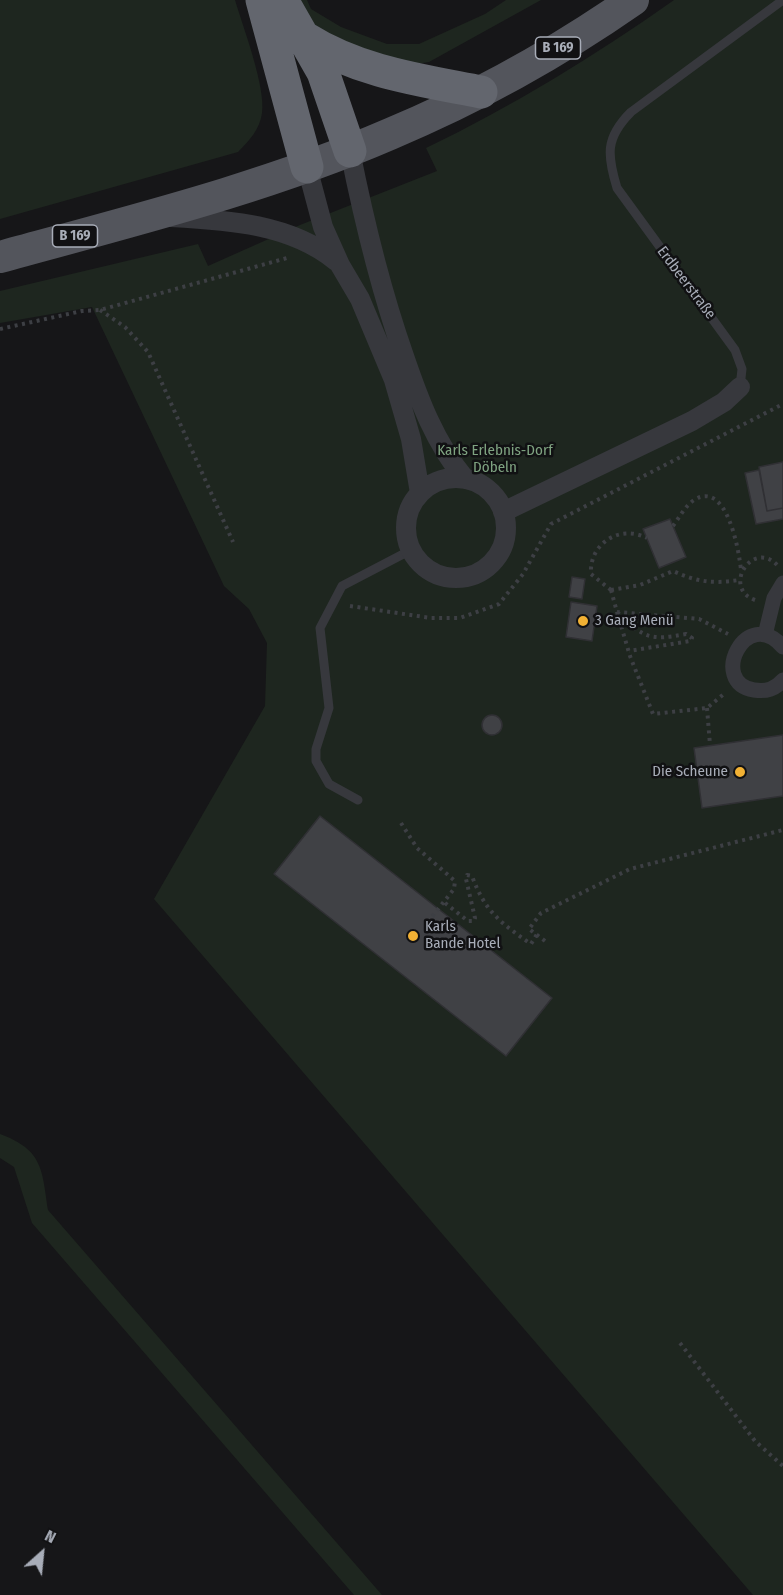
<!DOCTYPE html>
<html>
<head>
<meta charset="utf-8">
<style>
	body { margin:0 }
	#map { position:relative; width:783px; height:1595px; overflow:hidden; background:#161618; font-family:"Fira Sans Condensed",sans-serif }
	canvas { display:block }
	.north { position:absolute; left:12px; top:1523px; width:60px; height:60px; -webkit-text-stroke:4px #111113; paint-order:stroke; rotate:27deg; font-size:16px; font-weight:700; line-height:24px; text-align:center; color:#a8adb8 }
	.north::after { content:''; display:block; margin:auto; width:21px; height:27px; background:#a8adb8; clip-path:polygon(50% 0,100% 100%,50% 72%,0 100%) }
</style>
</head>
<body>
<div id="map">
<canvas width="783" height="1595"></canvas>
<div class="north">N</div>
</div>
<script>
const ctx = document.querySelector('canvas').getContext('2d');
ctx.lineJoin = 'round';
function paint(path, color) { ctx.fillStyle = color; ctx.fill(path, 'evenodd'); }
function trace(path, color, width, dash) { ctx.strokeStyle = color; ctx.lineWidth = width; ctx.lineCap = dash ? 'butt' : 'round'; ctx.setLineDash(dash || []); ctx.stroke(path); }
function drawText(font, color, halo, rows, align = 'center') {
  ctx.font = font + ' "Fira Sans Condensed",sans-serif'; ctx.lineWidth = 5; ctx.setLineDash([]); ctx.textBaseline = 'middle'; ctx.strokeStyle = halo; ctx.fillStyle = color; for (const [text, x, y, turn = 0] of rows) {
    ctx.save(); ctx.translate(x, y); ctx.rotate((+turn || 0) * Math.PI / 180); ctx.textAlign = isNaN(turn) ? turn : align; if (halo) ctx.strokeText(text, 0, 0); ctx.fillText(text, 0, 0); ctx.restore();
  }
}
const green = new Path2D(`
	M0,0H235C243,27 266,87 262,113C260,129 249,141 238,152L0,219Z
	M294,0H307L311,9L341,27L387,44H419L485,14L506,0H541L429,62L411,65L318,34Z
	M674,0H783V1595H753L154,899L265,706L267,643L249,609L224,586L92,307L0,323V291L198,244L208,266L300,225L437,171L426,148C513,106 595,56 674,0Z
	M0,1134C43,1150 42,1169 48,1210L382,1595H354L32,1223L14,1167L0,1158Z`);
const building = new Path2D(`
	M783,462V508L767,511L759,467Z
	M759,470L767,511L783,508V519L756,524L745,473Z
	M670,519L686,557L659,568L643,529Z
	M572,577L585,579L582,599L569,597Z
	M571,602L597,606L592,641L566,637Z
	M482 725a10 10 0 1 1 20 0a10 10 0 1 1-20 0Z
	M783,735V796L702,808L694,748Z
	M320,816L552,998L506,1056L274,874Z`);
const path = new Path2D(`
	M100,310L125,327L148,352L233,542
	M0,329L82,311L100,310L287,258
	M673,526C679,518 685,506 694,500C727,479 739,551 741,570
	M611,590L617,612L699,619L728,634
	M611,590L640,585L673,571C697,582 713,584 739,580
	M611,590L591,574C589,544 619,524 647,538
	M755,600C721,588 753,538 778,566
	M350,606L431,618H460L499,604L523,574L551,524L783,404
	M617,612L630,656L653,714L707,708L725,693
	M617,612C644,638 649,641 686,634L692,638L690,641L629,651
	M707,708L710,745
	M401,823L417,848L455,881L454,889L431,918
	M445,903L468,921H474L475,918L466,879L467,875L472,876C485,912 501,923 531,944L537,934
	M545,941L529,929L541,913L630,869L783,830
	M680,1343L755,1441L783,1466`);
const service = new Path2D(`
	M740,387L742,369L735,350L617,188C607,155 605,138 631,112L783,0
	M358,800L329,784L316,761V749L329,708L320,628L342,586L411,550`);
const pedestrian = new Path2D(`
	M765,635L774,598L783,583
	M783,647C746,604 708,683 754,690C767,692 775,689 783,680`);
const minor = new Path2D(`
	M350,151C364,221 380,288 404,356C419,400 435,443 465,479
	M307,167L323,227L340,265L360,299L394,380L411,439L420,493
	M171,217C228,220 291,224 336,261
	M406 528a50 50 0 1 1 100 0a50 50 0 1 1-100 0Z
	M503,512L692,421L724,402L740,387`);
const primary = new Path2D(`
	M0,257C131,221 265,188 390,134C476,98 557,53 633,0`);
const motorway = new Path2D(`
	M262,0L307,167
	M282,0L323,72L350,151
	M305,38C359,72 420,80 481,92`);
const markers = [
	[583,621,6,"#f2b134"],
	[740,772,6,"#f2b134"],
	[413,936,6,"#f2b134"]
];
const shields = [
	[558,48,45],
	[75,236,45]
];
const shieldNames = [
	["B 169",558,48],
	["B 169",75,236]
];
const streetNames = [
	["Erdbeerstraße",686,283,53]
];
const parkNames = [
	["Karls Erlebnis-Dorf",495,451],
	["Döbeln",495,468]
];
const poiNames = [
	["3 Gang Menü",595,621],
	["Die Scheune",728,772,"right"],
	["Karls",425,927],
	["Bande Hotel",425,944]
];
paint(green, '#1e261f');
paint(building, '#404145');
trace(building, '#303034', 1.5);
trace(path, '#3d3f44', 4, [3, 4.5]);
trace(service, '#37383d', 9);
trace(pedestrian, '#37383d', 15);
trace(minor, '#37383d', 20);
trace(primary, '#53555c', 32);
trace(motorway, '#63666e', 33);
for (const [x, y, r, color] of markers) { const dot = new Path2D(); dot.arc(x, y, r, 0, 2 * Math.PI); ctx.fillStyle = color; ctx.fill(dot); trace(dot, '#111113', 2); }
for (const [x, y, w] of shields) { const box = new Path2D(); box.roundRect(x - w / 2, y - 11, w, 22, 4.5); ctx.fillStyle = '#111113'; ctx.fill(box); trace(box, '#a8adb8', 1.5); }
drawText('bold 14px', '#a8adb8', null, shieldNames);
drawText('15px', '#a8adb8', '#111113', streetNames);
drawText('15px', '#7fa381', '#111113', parkNames);
drawText('15px', '#a8adb8', '#111113', poiNames, 'left');
</script>
</body>
</html>
